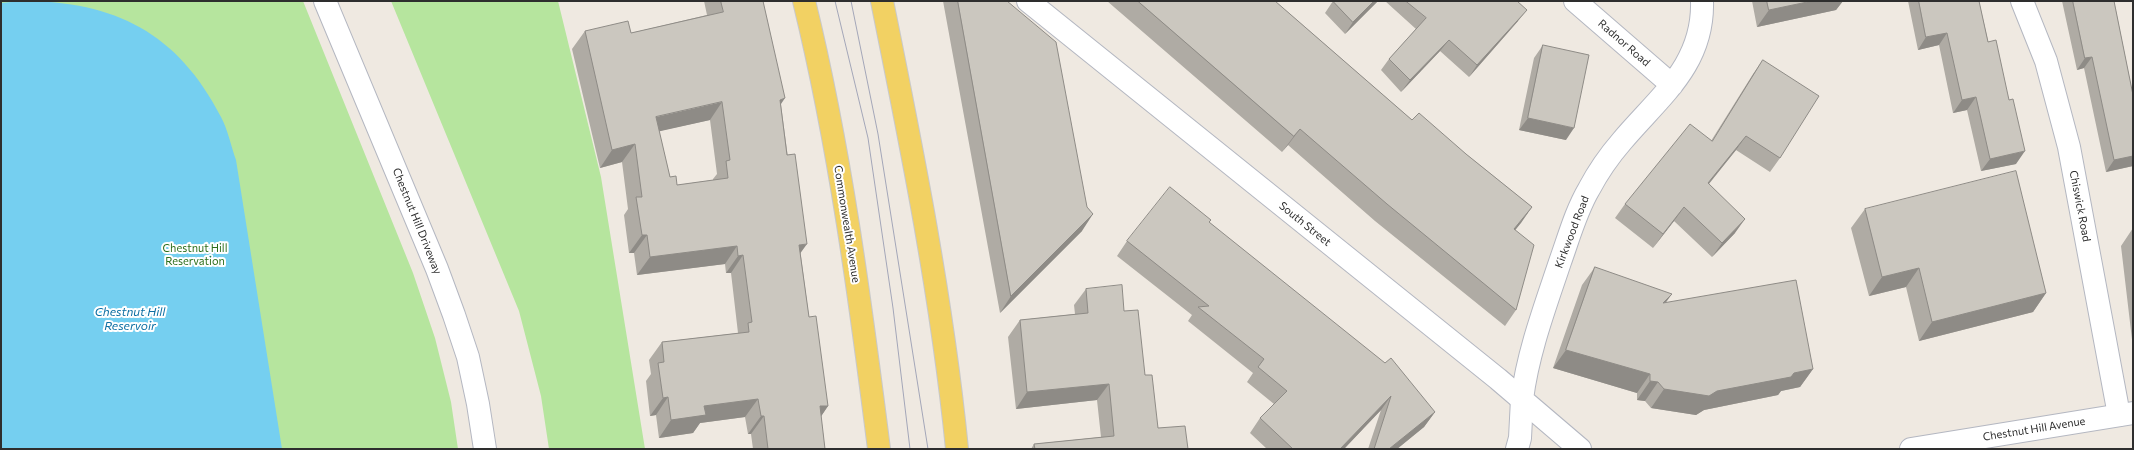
<!DOCTYPE html>
<html>
<head>
<meta charset="utf-8">
<style>
	body { margin:0 }
	#map { position:relative; width:2134px; height:450px; overflow:hidden; background:#efe9e1; font-family:Commissioner,sans-serif }
	canvas { display:block }
	.frame { position:absolute; inset:0; border:2px solid #2e2e2e; pointer-events:none }
</style>
</head>
<body>
<div id="map">
<canvas width="2134" height="450"></canvas>
<div class="frame"></div>
</div>
<script>
const ctx = document.querySelector('canvas').getContext('2d');
ctx.lineJoin = 'round';
function paint(path, color) { ctx.fillStyle = color; ctx.fill(path, 'evenodd'); }
function trace(path, color, width, dash) { ctx.strokeStyle = color; ctx.lineWidth = width; ctx.lineCap = dash ? 'butt' : 'round'; ctx.setLineDash(dash || []); ctx.stroke(path); }
function drawText(font, color, halo, rows, align = 'center') {
  ctx.font = font + ' Commissioner,sans-serif'; ctx.lineWidth = 4; ctx.setLineDash([]); ctx.textBaseline = 'middle'; ctx.strokeStyle = halo; ctx.fillStyle = color; for (const [text, x, y, turn = 0] of rows) {
    ctx.save(); ctx.translate(x, y); ctx.rotate((+turn || 0) * Math.PI / 180); ctx.textAlign = isNaN(turn) ? turn : align; if (halo) ctx.strokeText(text, 0, 0); ctx.fillText(text, 0, 0); ctx.restore();
  }
}
const green = new Path2D(`
	M1,1H303L413,273L435,338L451,402L458,449H1Z
	M391,1H558L601,177L645,449H549L541,396L519,311Z`);
const water = new Path2D(`
	M22,1C115,1 178,33 221,117C228,130 231,146 236,160L282,449H1V3Z`);
const minor = new Path2D(`
	M325,1L437,269L454,315L468,357L478,404L485,449
	M1028,1L1498,379L1580,449
	M1575,1L1672,85
	M2022,1L2046,61L2069,147L2119,415
	M1522,399C1528,352 1545,307 1560,262C1569,237 1576,211 1589,189C1598,172 1609,156 1622,141C1659,97 1704,65 1702,1`);
const secondary = new Path2D(`
	M1517,449L1520,438L1522,399
	M1911,449L2133,413`);
const primary = new Path2D(`
	M804,1C840,148 860,299 879,449
	M882,1C912,149 942,298 957,449`);
const tram = new Path2D(`
	M835,1L868,138L893,308L910,449
	M851,1L878,134L928,449`);
const wall = new Path2D(`
	M704,1H763L781,105L809,317L828,406L821,416L825,449H753L751,434H748L745,417L700,423L693,433L659,438L656,415L650,416L646,381L651,374L649,360L662,342L738,333L731,273H726L725,264L637,275L634,253H629L624,215L628,209L622,162L600,168L572,49L585,31L631,33L707,15ZM710,120L717,174L713,179V180L677,185L670,177L659,131Z
	M943,1H1007L1082,231L1000,313Z
	M1107,1H1275L1412,120L1466,154L1532,207L1515,230L1516,310L1505,326L1375,221L1288,145L1282,152Z
	M1333,1H1378L1345,34L1325,13Z
	M1385,1H1517L1518,21L1469,77L1440,51L1401,92L1381,70L1389,59L1416,29Z
	M1752,1H1843L1836,10L1757,27Z
	M1908,1H1979L2016,164L1981,171L1967,110L1953,113L1939,45L1918,50Z
	M2062,1H2114L2133,95V166L2106,172L2084,68L2077,70Z
	M1543,45L1566,140L1519,130L1534,58Z
	M1763,60L1780,158L1770,172L1736,150L1709,184L1735,233L1712,257L1674,221L1653,248L1615,218L1625,204L1711,141L1753,74Z
	M1865,209L2046,293L2033,312L1919,341L1906,287L1869,296L1851,228Z
	M1209,222L1435,412L1424,427L1397,449H1368L1381,410L1344,449H1267L1250,433L1260,418L1274,404L1247,382L1253,373L1188,321L1192,315L1117,256L1127,241Z
	M2133,228V348L2121,246Z
	M1595,267L1666,303L1813,369L1800,387L1781,391L1778,395L1704,410L1696,415L1651,408L1645,401L1637,400V393L1553,368L1582,285Z
	M1086,289L1124,311L1145,375L1158,428L1188,449H1031L1034,444L1101,437L1097,400L1016,409L1008,337L1020,320L1075,314L1074,305Z`);
const shadedWall = new Path2D(`
	M1374,1H1378L1345,34L1353,22Z
	M1812,1H1843L1836,10L1757,27L1769,10Z
	M1527,10L1518,21L1469,77L1477,65Z
	M1947,33L1939,45L1918,50L1926,37Z
	M1449,40L1440,51L1401,92L1410,80Z
	M2092,57L2084,68L2077,70L2085,58Z
	M1976,97L1967,110L1953,113L1962,100Z
	M785,98L773,116L780,100Z
	M722,102L710,120L643,135L656,117Z
	M1528,118L1574,128L1566,140L1519,130Z
	M1300,129L1288,145L1282,152L1294,136Z
	M1746,136L1736,150L1698,197L1708,183Z
	M635,144L622,162L600,168L612,150Z
	M2025,151L2016,164L1981,171L1990,159Z
	M2133,156V166L2106,172L2114,160Z
	M1532,207L1521,223L1503,245L1514,229Z
	M1684,207L1674,221L1653,248L1663,234Z
	M1093,214L1082,231L1000,313L1011,296Z
	M1745,219L1735,233L1712,257L1722,243Z
	M642,235H647L634,253H629Z
	M807,244L794,262L799,245Z
	M737,246L725,264L637,275L650,257Z
	M743,255L731,273H726L738,256Z
	M1919,268L1906,287L1869,296L1882,277Z
	M2046,293L2033,312L1919,341L1932,322Z
	M1672,294L1659,312L1663,303Z
	M1566,350L1650,374L1637,393L1553,368Z
	M1813,369L1800,387L1781,391L1778,395L1704,410L1696,415L1651,408L1664,389L1717,391L1794,373Z
	M1650,381L1658,382L1645,401L1637,400Z
	M1109,384L1097,400L1016,409L1027,392Z
	M1391,396L1381,410L1344,449H1340Z
	M668,397L656,415L650,416L663,398Z
	M758,399L745,417L700,423L693,433L659,438L671,420L704,406Z
	M820,406H828L816,424Z
	M1435,412L1424,427L1397,449H1389Z
	M761,416H764L751,434H748Z`);
const building = new Path2D(`
	M721,1H763L785,98L780,100L787,155L795,154L807,244L799,245L809,317L816,316L828,406H820L825,449H768L764,416H761L758,399L704,406L706,415L671,420L668,397L663,398L658,363L664,362L662,342L749,332L748,323L752,322L743,255L738,256L737,246L650,257L647,235H642L636,197H642L635,144L612,150L585,31L628,21L631,33L723,12ZM722,102L730,160L726,161L728,178L677,185L676,176L670,177L656,117Z
	M958,1H1007L1056,42L1087,207L1093,214L1011,296Z
	M1138,1H1275L1412,120L1419,113L1466,154L1532,207L1514,229L1534,245L1516,310L1387,204L1300,129L1294,136Z
	M1333,1H1374L1353,22Z
	M1406,1H1517L1527,10L1477,65L1449,40L1410,80L1389,59L1426,18Z
	M1767,1H1812L1769,10Z
	M1919,1H1979L1988,42L1996,40L2009,100L2013,99L2025,151L1990,159L1976,97L1962,100L1947,33L1926,37Z
	M2073,1H2114L2133,95V156L2114,160L2092,57L2085,58Z
	M1543,45L1589,55L1574,128L1528,118Z
	M1763,60L1819,96L1780,158L1746,136L1708,183L1745,219L1722,243L1684,207L1663,234L1625,204L1690,124L1712,141Z
	M2016,171L2046,293L1932,322L1919,268L1882,277L1865,209Z
	M1170,187L1211,220L1209,222L1385,363L1391,358L1435,412L1389,449H1374L1391,396L1340,449H1293L1260,418L1287,391L1258,367L1264,359L1198,307L1209,306L1127,241Z
	M1595,267L1672,294L1663,303L1796,280L1813,369L1794,373L1791,377L1717,391L1709,396L1664,389L1658,382L1650,381V374L1566,350Z
	M1122,285L1124,311L1138,310L1145,375H1152L1158,428L1185,426L1188,449H1035L1034,444L1114,436L1109,384L1027,392L1020,320L1088,313L1086,289Z`);
const streetNames = [
	["Radnor Road",1624,43,41],
	["Chiswick Road",2080,206,79],
	["Chestnut Hill Driveway",417,221,68],
	["Commonwealth Avenue",847,224,81],
	["South Street",1305,224,39],
	["Kirkwood Road",1572,232,-69],
	["Chestnut Hill Avenue",2034,429,-9]
];
const parkNames = [
	["Chestnut Hill",195,248],
	["Reservation",195,261]
];
const waterNames = [
	["Chestnut Hill",130,312],
	["Reservoir",130,326]
];
paint(green, '#b6e59e');
paint(water, '#75cff0');
trace(minor, '#b4b7c1', 24);
trace(secondary, '#b4b7c1', 24);
trace(primary, '#c9c9c9', 24);
trace(minor, '#fff', 22);
trace(secondary, '#fff', 22);
trace(primary, '#f2d163', 22);
trace(tram, '#a3a6b8', 1);
paint(wall, '#afaba4');
paint(shadedWall, '#8e8b86');
paint(building, '#cbc7bf');
trace(building, '#8e8b86', 1);
drawText('11px', '#2e2e2e', '#fff', streetNames);
drawText('11px', '#2c6e1b', '#fff', parkNames);
drawText('italic 12px', '#0d6fa3', '#fff', waterNames);
</script>
</body>
</html>
